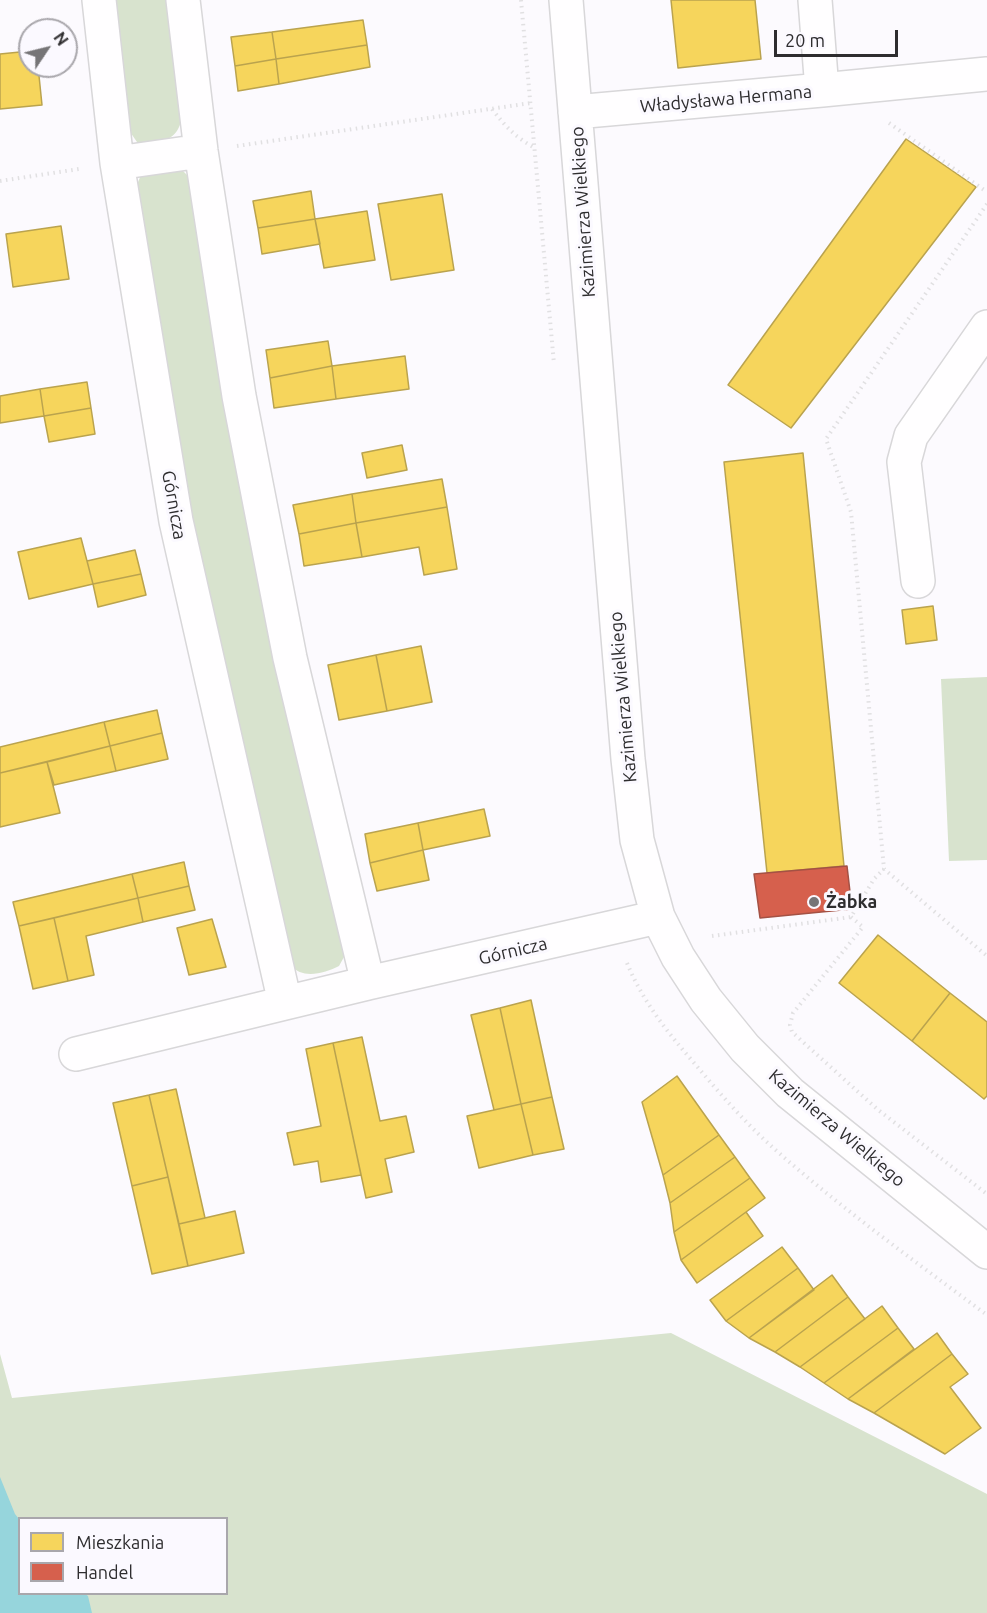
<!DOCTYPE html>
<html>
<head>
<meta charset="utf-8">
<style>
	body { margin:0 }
	#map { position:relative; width:987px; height:1613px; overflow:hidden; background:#fcfafe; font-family:Ubuntu,sans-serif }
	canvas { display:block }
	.legend { position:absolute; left:18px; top:1517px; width:210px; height:78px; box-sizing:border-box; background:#fbf9ff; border:2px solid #a9a7ac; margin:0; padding:8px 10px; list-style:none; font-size:18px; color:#2e2d2f }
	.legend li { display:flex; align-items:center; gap:12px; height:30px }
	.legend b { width:30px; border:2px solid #a9a7ac }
	.north { position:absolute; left:18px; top:18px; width:60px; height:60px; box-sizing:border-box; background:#fbf9ff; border:2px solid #a9a7ac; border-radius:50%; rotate:55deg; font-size:16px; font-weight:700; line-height:24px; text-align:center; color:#2e2d2f }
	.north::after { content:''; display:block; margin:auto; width:21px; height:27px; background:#767577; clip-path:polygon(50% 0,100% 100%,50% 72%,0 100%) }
	.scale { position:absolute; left:774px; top:30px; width:124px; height:27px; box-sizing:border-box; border:3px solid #2e2d2f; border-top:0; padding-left:8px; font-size:18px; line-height:21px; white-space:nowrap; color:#2e2d2f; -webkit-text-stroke:4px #fbf9ff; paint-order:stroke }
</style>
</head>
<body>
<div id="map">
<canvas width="987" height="1613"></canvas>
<ul class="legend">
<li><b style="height:16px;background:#f6d55c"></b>Mieszkania</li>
<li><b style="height:16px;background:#d6604d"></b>Handel</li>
</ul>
<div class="north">N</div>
<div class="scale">20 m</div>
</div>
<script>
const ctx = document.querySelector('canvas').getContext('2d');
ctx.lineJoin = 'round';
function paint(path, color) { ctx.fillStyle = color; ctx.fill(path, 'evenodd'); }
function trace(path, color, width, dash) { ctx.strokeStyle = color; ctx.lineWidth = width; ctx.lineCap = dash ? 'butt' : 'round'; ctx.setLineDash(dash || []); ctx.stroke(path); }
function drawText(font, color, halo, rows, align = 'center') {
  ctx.font = font + ' Ubuntu,sans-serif'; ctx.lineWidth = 6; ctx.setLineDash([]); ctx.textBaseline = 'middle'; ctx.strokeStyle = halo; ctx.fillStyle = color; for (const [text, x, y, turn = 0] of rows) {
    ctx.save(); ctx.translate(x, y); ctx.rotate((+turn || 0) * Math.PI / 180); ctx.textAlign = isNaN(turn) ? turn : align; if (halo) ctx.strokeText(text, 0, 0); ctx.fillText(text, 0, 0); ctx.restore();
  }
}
const green = new Path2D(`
	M112,0H168L181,119C179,141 156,145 137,142L128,129Z
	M181,169L189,177L273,646L317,845L343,948L344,957L339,966C325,973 302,980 291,965L194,539L136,187L141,175Z
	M987,677V860L949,861L941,679Z
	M671,1333L987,1494V1613H0V1354L12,1398ZM20,1518H226V1594H20Z`);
const water = new Path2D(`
	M0,1477L15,1514L19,1519L20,1594H85L88,1596L92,1613H0Z`);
const homes = new Path2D(`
	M671,0H755L761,59L678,68Z
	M363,20L367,45L276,59L272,32Z
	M272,32L276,59L235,66L231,37Z
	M367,45L370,67L279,84L276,59Z
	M30,51V66H38L42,105L0,109V54Z
	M276,59L279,84L238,91L235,66Z
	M906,139L976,187L791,428L728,385Z
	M311,191L315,219L258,228L253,201Z
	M442,194L454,270L391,280L378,204Z
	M367,211L375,260L324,268L315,219Z
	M315,219L320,244L262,254L258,228Z
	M61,226L69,279L13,287L6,234Z
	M328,341L332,366L270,378L266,350Z
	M405,356L409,389L336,399L332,366Z
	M332,366L336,399L274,408L270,378Z
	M87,382L91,408L44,416L40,389Z
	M40,389L44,416L0,423V396Z
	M91,408L95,434L49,442L44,416Z
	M402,445L407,470L367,478L362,453Z
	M803,453L844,866L767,873L724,462Z
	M442,479L447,507L356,523L352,494Z
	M352,494L356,523L299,534L293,505Z
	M447,507L457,569L424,575L419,547L362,557L356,523Z
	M356,523L362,557L304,566L299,534Z
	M81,538L93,584L29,599L18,552Z
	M135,550L141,574L93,584L87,561Z
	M141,574L146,595L98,607L93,584Z
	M933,606L937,640L906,644L902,610Z
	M421,646L432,702L387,711L376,655Z
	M376,655L387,711L339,720L328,665Z
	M157,710L162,733L110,746L104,722Z
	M104,722L110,746L0,773V747Z
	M162,733L168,759L116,771L110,746Z
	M110,746L116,771L54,785L47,762Z
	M47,762L60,813L0,827V773Z
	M484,809L490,836L423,850L418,823Z
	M418,823L423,850L370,863L365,834Z
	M423,850L429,880L377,891L370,863Z
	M184,862L189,886L138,898L132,874Z
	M132,874L138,898L19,926L13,902Z
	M189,886L195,910L143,922L138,898Z
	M138,898L143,922L86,936L94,975L68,981L54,918Z
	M54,918L68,981L33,989L19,926Z
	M212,919L226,967L189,975L177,928Z
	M878,935L950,993L912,1041L839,983Z
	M950,993L987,1022V1096L984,1099L912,1041Z
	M531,1000L552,1097L521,1104L500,1008Z
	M500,1008L521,1104L494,1110L471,1015Z
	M362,1037L380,1121L406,1116L414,1152L385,1159L392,1192L366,1198L333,1043Z
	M333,1043L361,1175L321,1182L318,1161L294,1165L287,1133L321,1126L306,1049Z
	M677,1076L719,1135L663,1175L642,1102Z
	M176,1089L205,1218L179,1224L149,1095Z
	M149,1095L168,1177L132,1186L113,1103Z
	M552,1097L564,1149L533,1155L521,1104Z
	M521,1104L533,1155L479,1168L467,1116Z
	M719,1135L735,1157L670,1203L663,1175Z
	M735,1157L750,1178L674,1232L670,1203Z
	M168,1177L188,1266L152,1274L132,1186Z
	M750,1178L765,1198L681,1260L674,1232Z
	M235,1211L244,1253L188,1266L179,1224Z
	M746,1212L763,1236L697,1283L681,1260Z
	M782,1247L798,1268L726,1321L710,1300Z
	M798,1268L814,1290L749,1338L726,1321Z
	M832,1275L848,1297L775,1352L749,1338Z
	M848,1297L865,1319L800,1367L775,1352Z
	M882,1306L898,1328L824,1383L800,1367Z
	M898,1328L914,1349L848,1399L824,1383Z
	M937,1333L952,1354L874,1413L848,1399Z
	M952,1354L968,1374L950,1387L981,1428L945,1454L874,1413Z`);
const shops = new Path2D(`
	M847,866L852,909L760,918L754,874Z`);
const path = new Path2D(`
	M521,0L554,364
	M492,109C506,127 515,137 535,148
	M889,123L987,192
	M237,146L531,103
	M0,181L79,169
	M987,204L826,439L851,512L884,869L987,956
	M851,917L863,927L793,1013L790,1025L792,1032L877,1109L987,1194
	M712,936L851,917L874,879L884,869
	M627,963C643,1002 668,1033 695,1064C721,1095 748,1126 779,1153C845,1211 917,1263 987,1315`);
const street = new Path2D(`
	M99,0L117,163L176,521L285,1003L368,983L290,658L239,396L201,151L183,0
	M566,0L628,759L637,840L658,917L678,957L706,1000L745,1048L790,1093L987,1252
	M822,90L987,74
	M575,112L822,90L815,0
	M117,163L201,151
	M918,581L904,462L911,436L987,327
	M368,983L658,917
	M76,1054L285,1003`);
const markers = [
	[814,902,6,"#767577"]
];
const streetNames = [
	["Władysława Hermana",726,99,-5],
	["Kazimierza Wielkiego",583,212,-94],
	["Górnicza",174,505,80],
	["Kazimierza Wielkiego",623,697,-95],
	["Górnicza",513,951,-13],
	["Kazimierza Wielkiego",837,1128,40]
];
const poiNames = [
	["Żabka",826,902]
];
paint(green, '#d8e3ce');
paint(water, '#96d5dc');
paint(homes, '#f6d55c');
trace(homes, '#baa34e', 1.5);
paint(shops, '#d6604d');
trace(shops, '#a45144', 1.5);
trace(street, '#d8d7d9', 36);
trace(path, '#e1e0e2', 4, [1.5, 4.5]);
trace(street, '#fffeff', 33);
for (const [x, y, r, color] of markers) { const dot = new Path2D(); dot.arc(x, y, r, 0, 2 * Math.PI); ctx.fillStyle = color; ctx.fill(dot); trace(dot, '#fbf9ff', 2); }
drawText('18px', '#2e2d2f', '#fbf9ff', streetNames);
drawText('bold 18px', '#2e2d2f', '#fbf9ff', poiNames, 'left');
</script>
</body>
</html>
